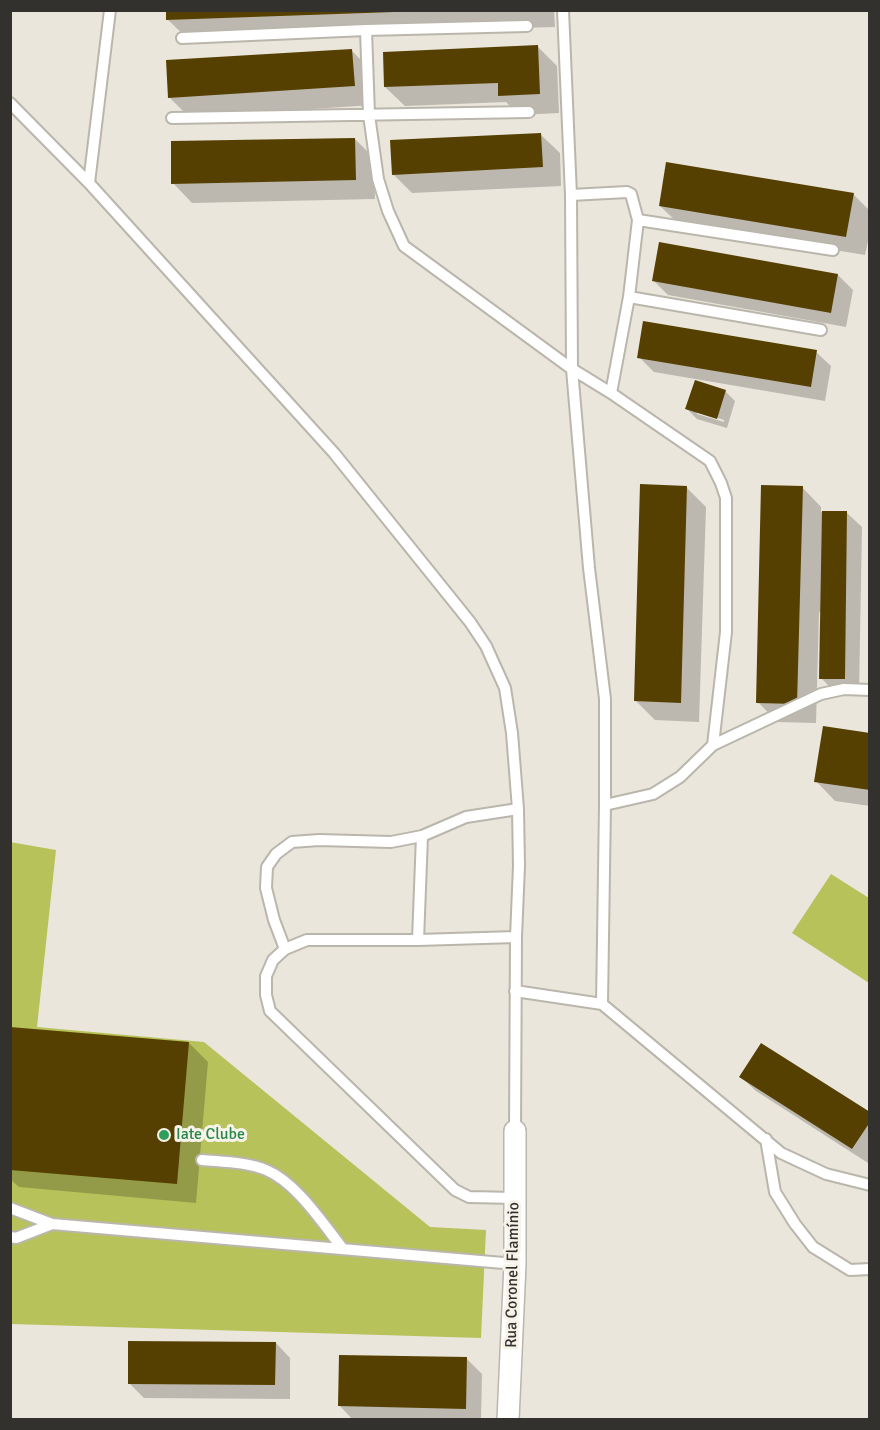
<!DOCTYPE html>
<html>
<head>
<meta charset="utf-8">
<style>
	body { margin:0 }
	#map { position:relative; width:880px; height:1430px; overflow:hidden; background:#ebe6dc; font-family:Signika,sans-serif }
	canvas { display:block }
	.frame { position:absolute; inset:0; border:12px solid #33312e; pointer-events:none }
</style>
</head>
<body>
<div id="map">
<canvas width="880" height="1430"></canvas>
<div class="frame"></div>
</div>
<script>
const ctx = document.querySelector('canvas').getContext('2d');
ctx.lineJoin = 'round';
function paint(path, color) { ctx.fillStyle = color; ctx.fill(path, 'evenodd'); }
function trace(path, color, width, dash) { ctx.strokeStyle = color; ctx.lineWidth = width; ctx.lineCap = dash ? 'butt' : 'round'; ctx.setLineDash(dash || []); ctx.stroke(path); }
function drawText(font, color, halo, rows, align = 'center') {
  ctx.font = font + ' Signika,sans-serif'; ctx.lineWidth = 6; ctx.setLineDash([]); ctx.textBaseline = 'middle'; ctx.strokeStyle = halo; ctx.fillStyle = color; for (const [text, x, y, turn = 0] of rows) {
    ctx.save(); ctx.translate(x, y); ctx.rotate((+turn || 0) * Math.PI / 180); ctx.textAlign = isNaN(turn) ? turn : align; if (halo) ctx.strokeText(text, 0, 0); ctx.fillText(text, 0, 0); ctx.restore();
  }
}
const green = new Path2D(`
	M10,842L56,850L37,1027L204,1042L430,1227L486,1230L481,1338L11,1324Z
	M831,874L869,898V983L792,933Z`);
const shadow = new Path2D(`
	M167,10H554L555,27L187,38L167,19Z
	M538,47L557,66L559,113L519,115L506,102L405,106L385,87Z
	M352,51L371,70L373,105L189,117L169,97Z
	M540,134L560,153L561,186L412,193L393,174Z
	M355,139L374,158L375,199L192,203L173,183Z
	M853,194L870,211V231L865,255L680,225L660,206Z
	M838,275L853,290L846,327L668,295L653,280Z
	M816,352L831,366L825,401L654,372L639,357Z
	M725,391L735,401L727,428L697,419L687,409ZM697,411L724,420V422L697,414Z
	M686,487L706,507L699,722L655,720L636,701Z
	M802,487L821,507V512L847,513L862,527L859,693H836L821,678L822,613L819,612L816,723L777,722L758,702Z
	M870,735V806L835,801L816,781Z
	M189,1043L208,1062L196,1203L19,1187L10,1179V1044Z
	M741,1077L870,1114V1160L868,1163L756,1091Z
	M276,1343L290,1358V1399L144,1398L129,1383Z
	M467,1359L482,1374L481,1420H353L340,1406Z`);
const building = new Path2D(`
	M166,10H394V12L166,20Z
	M538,45L540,94L498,96V83L384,87L383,52Z
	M352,49L355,86L168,98L166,60Z
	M541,133L543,167L392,175L390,140Z
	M355,138L356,180L171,184V141Z
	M666,162L854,193L846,237L659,206Z
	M659,242L838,274L831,313L652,281Z
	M643,321L817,350L811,387L637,358Z
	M695,380L726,390L717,419L685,409Z
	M640,484L687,486L681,703L634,701Z
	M761,485L803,486L797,704L756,703Z
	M822,511H847L845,679H819Z
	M823,726L870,733V790L814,782Z
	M10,1027L189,1042L177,1184L10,1170Z
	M761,1043L870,1112V1122L852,1149L739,1077Z
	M128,1341L276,1342L275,1385L128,1384Z
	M339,1355L467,1357L466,1409L338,1406Z`);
const service = new Path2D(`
	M366,30L369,115L378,179L388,211L404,246L572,369L611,393L710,461L721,483L726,498V632L713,745
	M182,38L366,30L527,26
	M10,103L89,183L334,453L470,622L486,646L505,688L512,733L518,809L519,866L516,937L515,1131
	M172,118L529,112
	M89,183L110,10
	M571,195L627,192L631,194L638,220L629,297L611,393
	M638,220L833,250
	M629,297L821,330
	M605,805L653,794L680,777L713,745L821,694L844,689L870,690
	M418,940L422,836
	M285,949L274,920L266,888L267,867L276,854L292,842L319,840L391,842L422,836L466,817L518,809
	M515,991L602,1004L605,805V699L589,568L572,369L571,195L563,10
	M602,1004L781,1153L826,1174L870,1185
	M766,1139L775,1192L795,1224L813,1247L850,1270L870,1269
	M202,1160C223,1162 247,1162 266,1170C296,1182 323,1224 343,1249
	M515,1198L469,1197L455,1190L270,1011L266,995V976L273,960L285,949L307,940H418L516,937
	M10,1208L52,1224L515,1264
	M10,1237L16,1238L52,1224`);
const minor = new Path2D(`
	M508,1420L515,1264V1131`);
const markers = [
	[164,1135,6,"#2e9e5b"]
];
const leisureNames = [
	["Iate Clube",176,1135]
];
const streetNames = [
	["Rua Coronel Flamínio",513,1275,-89]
];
paint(green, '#b8c25a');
paint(shadow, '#0003');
paint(building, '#564001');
trace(service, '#bab6ac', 14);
trace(minor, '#bab6ac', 24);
trace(service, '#fff', 10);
trace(minor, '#fff', 21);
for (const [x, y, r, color] of markers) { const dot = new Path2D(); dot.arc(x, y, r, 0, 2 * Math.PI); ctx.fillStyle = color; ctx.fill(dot); trace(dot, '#f8f3e9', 2); }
drawText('16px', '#27864d', '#f8f3e9', leisureNames, 'left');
drawText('16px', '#33312e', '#f8f3e9', streetNames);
</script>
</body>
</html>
